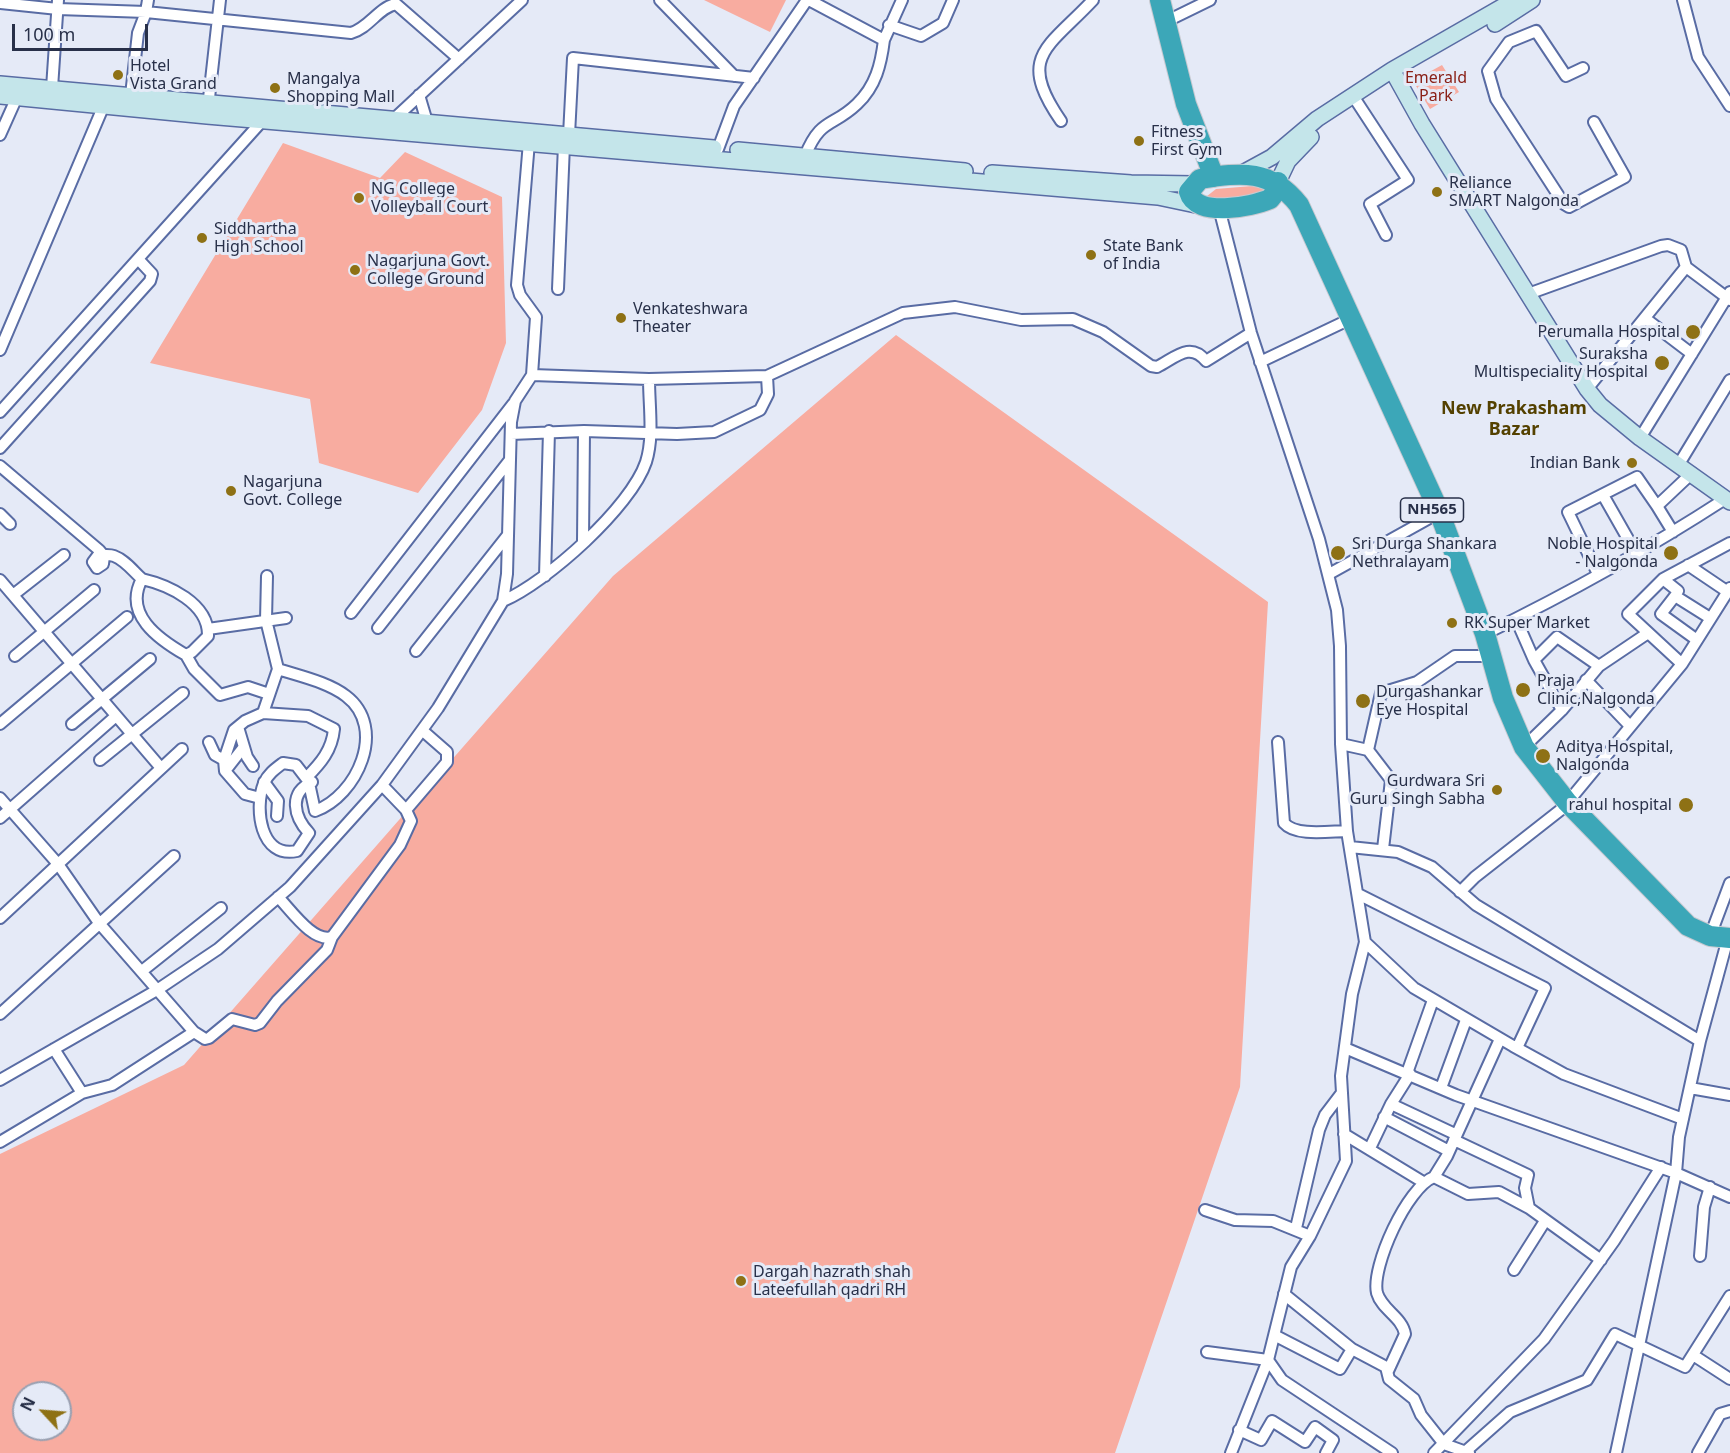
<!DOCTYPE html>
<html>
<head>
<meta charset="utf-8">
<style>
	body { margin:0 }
	#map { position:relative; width:1730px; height:1453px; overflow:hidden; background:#e5eaf7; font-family:"Noto Sans",sans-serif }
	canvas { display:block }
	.north { position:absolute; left:12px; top:1381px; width:60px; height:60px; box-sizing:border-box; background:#e5eaf7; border:2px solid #99a0b1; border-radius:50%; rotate:296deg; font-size:16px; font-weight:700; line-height:24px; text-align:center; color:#283049 }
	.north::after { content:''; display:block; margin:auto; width:21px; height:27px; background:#8e7115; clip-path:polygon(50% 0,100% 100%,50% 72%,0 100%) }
	.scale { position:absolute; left:12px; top:24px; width:136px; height:27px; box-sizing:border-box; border:3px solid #283049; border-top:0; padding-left:8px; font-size:18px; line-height:21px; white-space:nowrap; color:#283049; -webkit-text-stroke:4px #e5eaf7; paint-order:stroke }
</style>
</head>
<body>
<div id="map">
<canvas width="1730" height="1453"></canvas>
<div class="north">N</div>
<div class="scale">100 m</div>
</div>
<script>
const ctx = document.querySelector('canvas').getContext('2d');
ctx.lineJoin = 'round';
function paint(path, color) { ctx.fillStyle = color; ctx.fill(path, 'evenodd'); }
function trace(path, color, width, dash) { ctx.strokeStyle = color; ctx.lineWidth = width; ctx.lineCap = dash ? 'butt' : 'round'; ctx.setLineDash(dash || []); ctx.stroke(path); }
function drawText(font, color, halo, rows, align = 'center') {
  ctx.font = font + ' "Noto Sans",sans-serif'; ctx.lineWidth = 6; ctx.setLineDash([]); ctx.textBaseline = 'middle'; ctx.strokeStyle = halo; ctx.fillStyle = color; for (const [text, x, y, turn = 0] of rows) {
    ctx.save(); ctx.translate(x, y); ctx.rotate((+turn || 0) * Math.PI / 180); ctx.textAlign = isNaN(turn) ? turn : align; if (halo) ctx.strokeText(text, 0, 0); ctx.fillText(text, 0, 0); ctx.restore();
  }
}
const green = new Path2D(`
	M704,0H786L770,32Z
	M1442,65L1459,92L1430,109L1413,81Z
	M283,143L380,178L405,152L502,197L506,343L482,410L418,493L319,463L310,399L150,363Z
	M1264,185L1268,196L1202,200L1216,189Z
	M896,335L1268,602L1240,1087L1115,1453H0V1154L184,1065L613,576ZM24,1393H60V1429H24Z`);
const street = new Path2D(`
	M660,0L734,76
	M809,0L884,40L902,0
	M1683,0L1698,57L1730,106
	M0,3L58,9L146,12L351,33C369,28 379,7 396,4L459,59
	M1165,22L1210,0
	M889,25L921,36L943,23L953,0
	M1583,68L1566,76L1536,31L1509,42L1488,71L1496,99L1564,204L1569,207L1625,177L1594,122
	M52,88L58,0
	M131,95L138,33L146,12L148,0
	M419,95L427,122
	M1357,102L1408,180L1370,204L1386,235
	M208,107L220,0
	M394,119L522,0
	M1061,121C1016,56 1048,48 1093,0
	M0,135L17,97
	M569,135L573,58L754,78
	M529,142L517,285L520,295L536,317L532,375
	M718,149L734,106L807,0
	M805,156C821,117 832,128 857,104C876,86 881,64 884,40
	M1219,208L1251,333L1319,539L1337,610L1340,646L1341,744L1347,831L1365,942L1414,988L1513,1046L1564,1074L1683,1119
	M558,289L564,145
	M1528,294L1661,246L1668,245L1681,250L1686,267
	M1646,319L1692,354
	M0,350L104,105
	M1260,362L1344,322
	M1587,389L1686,267L1730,300
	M0,412L263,120
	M511,434L584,431L677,434L714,432L760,410L768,394L767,376
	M1640,438L1730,292
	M0,448L150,281L152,274L138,259
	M1679,464L1730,380
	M0,466L99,550L104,556L103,564L97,568L93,562L99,554C104,556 109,554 114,556C125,560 133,571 142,579
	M1603,495L1636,553
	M1657,506L1673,532
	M0,514L10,524
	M583,541L584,431
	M1688,565L1728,592
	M1329,574L1435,515
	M1598,574L1568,512L1637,477L1657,506L1692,473
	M267,576L266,620L278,669C299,676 328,682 346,696C388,728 357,796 315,811L309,783
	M545,576L549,431
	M142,579C168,585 209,603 208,636L192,652L186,655C158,639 123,614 142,579Z
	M1663,579L1678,591L1675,596L1710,618
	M0,580L161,768
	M13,595L64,555
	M1675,596L1661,614L1697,640
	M503,601C547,582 631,507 646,462C654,437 649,406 649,379
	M351,613L513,404
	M1516,619L1534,660
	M378,628L509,461
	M208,629L286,618
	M1485,634C1567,594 1648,549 1725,499
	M416,651L507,536
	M186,655L194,669L220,695L248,687L269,694
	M15,656L94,590
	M1682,664L1628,614L1663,579L1730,543
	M1599,666L1557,637L1534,660L1562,710L1599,666L1648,633
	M278,669L263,713L308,716L334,729C332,750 321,763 306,778L296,765L283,763C275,769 268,774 264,783C254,808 260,859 297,851L309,833C294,817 288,793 312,782L306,778
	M1586,680L1630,726
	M0,724L127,617
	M72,724L150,659
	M238,727L247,757L253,766
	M209,742L215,755L224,760
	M1278,742L1284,823C1296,837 1331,831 1347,831
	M1341,744L1368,750L1381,693L1417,682L1455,656H1485
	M1524,747L1562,710
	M1368,750L1391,780L1383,849
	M100,760L183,693
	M225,771L243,748
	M264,782L278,801L277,816
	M382,785L406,810L447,762V752L423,731
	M0,798L58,864L99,923L194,1032L205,1039L209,1038L232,1019L255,1025L260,1023L277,1001L327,950L332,937
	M260,798L245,794L225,771L224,760L234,730L245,721L263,713
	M0,818L116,716
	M1350,847L1398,852L1432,867L1476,905L1700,1041
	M1460,892L1475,877L1563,808L1682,664L1730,588
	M1358,894L1545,988L1517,1048
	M278,897C291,910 313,943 332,937L400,845L411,821L406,810
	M0,918L182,749
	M1709,939L1730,883
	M142,971L221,908
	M0,1014L174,856
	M1345,1048L1456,1095L1676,1173L1730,1197
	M1407,1073L1433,1000
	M0,1080L157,990L218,949L290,887L382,785L438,708L503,601L507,574L511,422L515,401L532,375L649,379L767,376L903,313L955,307L1021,320L1073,319L1103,332L1151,366L1157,367C1175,358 1190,341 1206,361L1251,333
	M1441,1088L1466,1020
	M1690,1088L1730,1095
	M82,1093L112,1085L194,1032
	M1391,1104L1455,1134
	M1384,1117L1449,1151
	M1344,1134L1423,1182
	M1454,1140L1528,1175L1525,1188L1529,1208
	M0,1142L82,1093L54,1049
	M1370,1148L1391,1104L1410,1074
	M1434,1177L1447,1156L1500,1039
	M1205,1210L1235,1220L1273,1221L1310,1236
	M1296,1228L1319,1130L1325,1115L1341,1094
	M1700,1256L1704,1207L1710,1187
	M1514,1270L1545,1221
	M1284,1294L1352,1349L1386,1367L1389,1379L1414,1399L1421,1415L1444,1444L1469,1453
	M1276,1336L1340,1369L1352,1349
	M1207,1352L1268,1360L1282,1380L1392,1453
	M1693,1355L1730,1379
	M1388,1371L1405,1334C1402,1317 1382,1310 1377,1293C1371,1267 1407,1187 1434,1177L1468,1194L1499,1192L1529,1208L1601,1260
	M1239,1430L1261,1440L1272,1421L1305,1442L1315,1427L1333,1440L1326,1453
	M1466,1451L1510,1412L1587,1380L1615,1334L1685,1367L1730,1296
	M1231,1453L1268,1360L1291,1267L1310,1236L1346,1161L1341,1076L1352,994L1365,942
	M1434,1453L1544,1339L1614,1241L1661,1167
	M1616,1453L1676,1173L1679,1137L1700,1041L1728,938
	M1698,1453L1720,1414L1730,1411`);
const secondary = new Path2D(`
	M1495,24L1532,0
	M1392,70L1422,124L1587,389L1600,405L1640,438L1730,502
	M0,84L714,148
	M0,96L207,116L1158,197L1196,205
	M738,150L965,171
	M992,173L1131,183L1194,184
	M1239,175L1272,157L1317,119L1392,70L1514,0
	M1278,182L1288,161L1311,137`);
const highway = new Path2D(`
	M1160,0L1186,104L1214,177
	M1278,182L1274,194L1270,199C1251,207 1196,218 1189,192L1200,179C1242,172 1271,169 1299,205L1438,509L1485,634L1503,698L1524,747L1567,802L1688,926L1710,936L1730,938`);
const markers = [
	[118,75,6,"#8e7115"],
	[275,88,6,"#8e7115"],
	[1139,141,6,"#8e7115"],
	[1437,192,6,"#8e7115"],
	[359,198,6,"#8e7115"],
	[202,238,6,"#8e7115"],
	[1091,255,6,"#8e7115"],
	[355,270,6,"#8e7115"],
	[621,318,6,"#8e7115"],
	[1693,332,8,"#8e7115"],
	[1662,363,8,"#8e7115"],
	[1632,463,6,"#8e7115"],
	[231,491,6,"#8e7115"],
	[1338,553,8,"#8e7115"],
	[1671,553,8,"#8e7115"],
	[1452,623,6,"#8e7115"],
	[1523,690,8,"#8e7115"],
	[1363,701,8,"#8e7115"],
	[1543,756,8,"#8e7115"],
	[1497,790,6,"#8e7115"],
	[1686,805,8,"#8e7115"],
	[741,1281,6,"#8e7115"]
];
const shields = [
	[1432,510,63]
];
const shieldNames = [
	["NH565",1432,510]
];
const poiNames = [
	["Hotel",130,66],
	["Vista Grand",130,84],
	["Mangalya",287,79],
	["Shopping Mall",287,97],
	["Fitness",1151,132],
	["First Gym",1151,150],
	["Reliance",1449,183],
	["SMART Nalgonda",1449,201],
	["NG College",371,189],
	["Volleyball Court",371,207],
	["Siddhartha",214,229],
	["High School",214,247],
	["State Bank",1103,246],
	["of India",1103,264],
	["Nagarjuna Govt.",367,261],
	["College Ground",367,279],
	["Venkateshwara",633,309],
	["Theater",633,327],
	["Perumalla Hospital",1680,332,"right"],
	["Suraksha",1648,354,"right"],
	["Multispeciality Hospital",1648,372,"right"],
	["Indian Bank",1620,463,"right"],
	["Nagarjuna",243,482],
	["Govt. College",243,500],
	["Sri Durga Shankara",1352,544],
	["Nethralayam",1352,562],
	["Noble Hospital",1658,544,"right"],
	["- Nalgonda",1658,562,"right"],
	["RK Super Market",1464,623],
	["Praja",1537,681],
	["Clinic,Nalgonda",1537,699],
	["Durgashankar",1376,692],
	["Eye Hospital",1376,710],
	["Aditya Hospital,",1556,747],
	["Nalgonda",1556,765],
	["Gurdwara Sri",1485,781,"right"],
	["Guru Singh Sabha",1485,799,"right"],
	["rahul hospital",1672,805,"right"],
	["Dargah hazrath shah",753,1272],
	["Lateefullah qadri RH",753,1290]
];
const parkNames = [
	["Emerald",1436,78],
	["Park",1436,96]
];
const neighbourhoodNames = [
	["New Prakasham",1514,409],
	["Bazar",1514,430]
];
paint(green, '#f8aca0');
trace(street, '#596ca4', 14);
trace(secondary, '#596ca4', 18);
trace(highway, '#c7c9d0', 22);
trace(street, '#fff', 10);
trace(secondary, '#c4e5ea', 15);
trace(highway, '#3ca7b8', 20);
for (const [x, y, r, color] of markers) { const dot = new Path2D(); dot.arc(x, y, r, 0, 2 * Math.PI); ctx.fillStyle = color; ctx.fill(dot); trace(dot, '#e5eaf7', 2); }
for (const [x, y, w] of shields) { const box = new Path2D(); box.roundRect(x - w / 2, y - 12, w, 24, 4.5); ctx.fillStyle = '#e5eaf7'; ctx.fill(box); trace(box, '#283049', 1.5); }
drawText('bold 15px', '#283049', null, shieldNames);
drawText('16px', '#283049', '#e5eaf7', poiNames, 'left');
drawText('16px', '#8a2017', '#e5eaf7', parkNames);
drawText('bold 18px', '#544100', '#e5eaf7', neighbourhoodNames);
</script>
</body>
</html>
